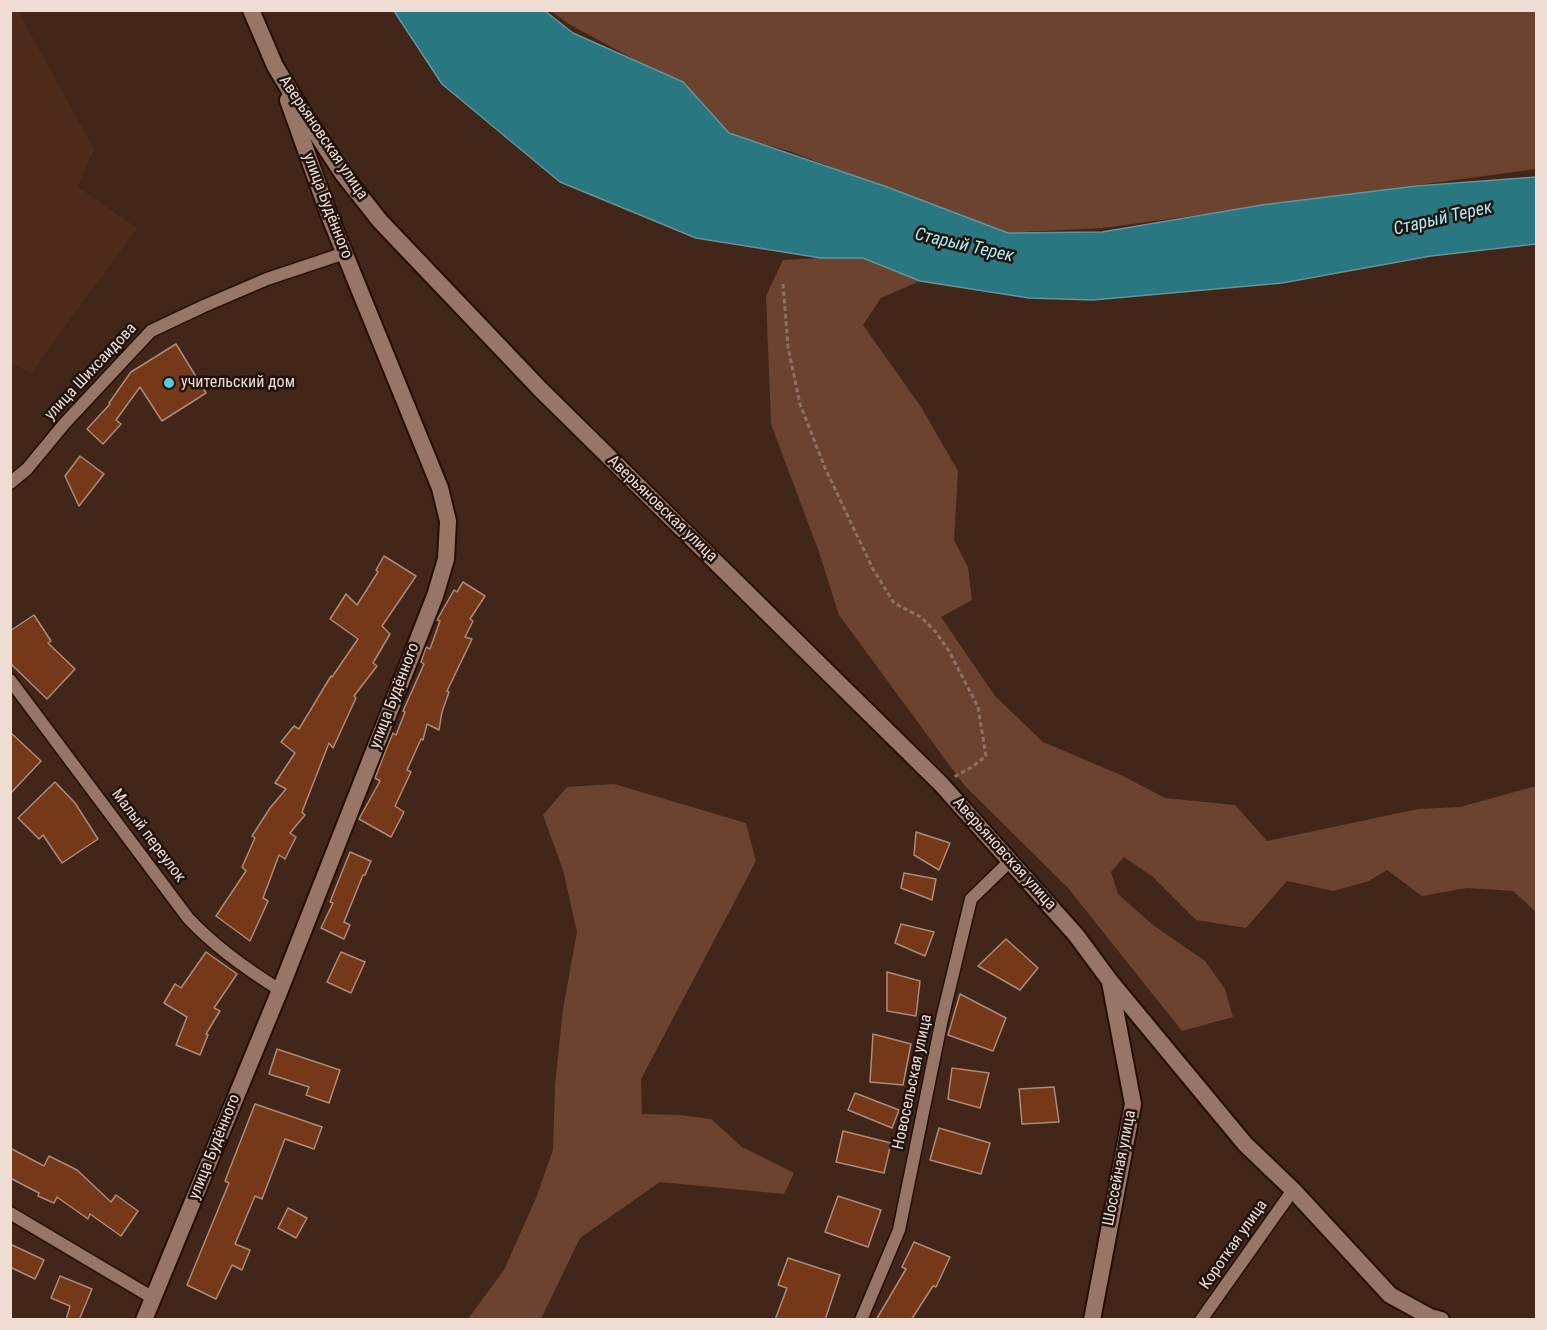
<!DOCTYPE html>
<html>
<head>
<meta charset="utf-8">
<style>
	body { margin:0 }
	#map { position:relative; width:1547px; height:1330px; overflow:hidden; background:#422619; font-family:"Roboto Condensed",sans-serif }
	canvas { display:block }
	.frame { position:absolute; inset:0; border:12px solid #efdcd3; pointer-events:none }
</style>
</head>
<body>
<div id="map">
<canvas width="1547" height="1330"></canvas>
<div class="frame"></div>
</div>
<script>
const ctx = document.querySelector('canvas').getContext('2d');
ctx.lineJoin = 'round';
function paint(path, color) { ctx.fillStyle = color; ctx.fill(path, 'evenodd'); }
function trace(path, color, width, dash) { ctx.strokeStyle = color; ctx.lineWidth = width; ctx.lineCap = dash ? 'butt' : 'round'; ctx.setLineDash(dash || []); ctx.stroke(path); }
function drawText(font, color, halo, rows, align = 'center') {
  ctx.font = font + ' "Roboto Condensed",sans-serif'; ctx.lineWidth = 5; ctx.setLineDash([]); ctx.textBaseline = 'middle'; ctx.strokeStyle = halo; ctx.fillStyle = color; for (const [text, x, y, turn = 0] of rows) {
    ctx.save(); ctx.translate(x, y); ctx.rotate((+turn || 0) * Math.PI / 180); ctx.textAlign = isNaN(turn) ? turn : align; if (halo) ctx.strokeText(text, 0, 0); ctx.fillText(text, 0, 0); ctx.restore();
  }
}
const built = new Path2D(`
	M18,11L94,149L78,187L137,228L31,373L10,362V11Z`);
const green = new Path2D(`
	M551,11H1536V169L1103,228L1001,233L792,152L730,134L683,86L569,24Z
	M821,258H863L920,281L881,298L863,325L921,407L958,471L954,540L968,567L972,600L941,617L995,696L1043,742L1121,775L1165,798L1235,805L1267,841L1418,809L1460,807L1536,786V912L1513,891L1467,888L1422,896L1387,870L1369,881L1333,891L1287,881L1246,928L1196,920L1153,877L1124,857L1111,872L1118,894L1153,925L1205,961L1225,989L1233,1017L1182,1031L1068,888L964,785L839,615L819,552L771,424L766,296L783,260Z
	M614,784L746,823L756,861L641,1079L642,1114L679,1115L711,1119L742,1147L794,1173L784,1194L660,1182L580,1238L541,1319H468L504,1270L536,1198L553,1150L555,1085L563,1009L577,932L563,870L543,815L567,787Z`);
const water = new Path2D(`
	M394,11H545L573,33L683,82L729,133L887,187L1008,233L1102,232L1262,205L1416,186L1536,177V244L1431,256L1282,283L1093,300L1029,298L920,281L863,258H821L696,238L560,182L442,84Z`);
const building = new Path2D(`
	M176,344L206,393L162,421L140,387L116,420L121,424L103,444L87,429L110,404L109,403L131,372Z
	M80,456L104,474L79,506L65,476Z
	M384,556L416,576L382,626L390,634L373,663L377,666L354,696L356,698L333,748L329,743L302,812L305,815L290,833L296,837L285,859L279,855L263,898L268,901L250,941L216,916L246,871L242,867L255,838L252,836L270,808L286,789L275,783L295,753L281,742L294,726L299,729L331,676L332,677L358,639L330,619L346,594L357,605L378,572L376,570Z
	M463,582L485,596L470,619L473,621L465,637L472,639L447,691L449,692L442,712L439,730L427,724L423,740L421,739L407,770L411,772L395,806L404,812L391,837L359,819L380,781L375,778L387,747L393,733L396,735L405,712L403,711L424,664L421,662L426,647L430,649L440,621L437,620L454,590L457,592Z
	M34,615L51,641L48,643L75,669L47,699L10,663V631Z
	M10,732L41,761L10,794Z
	M55,782L75,803L98,839L62,863L43,835L39,839L18,818Z
	M916,832L950,843L939,870L914,855Z
	M350,852L371,861L365,875H363L344,922L350,925L344,939L321,928L333,903L330,902Z
	M904,873L936,879L932,900L901,888Z
	M901,924L934,932L925,956L895,943Z
	M1006,939L1038,968L1020,990L978,966Z
	M206,952L237,974L214,1008L220,1011L206,1034L208,1035L200,1055L176,1045L187,1017L164,1003L175,984L181,988Z
	M341,952L365,962L351,993L327,982Z
	M887,972L920,981L916,1016L887,1011Z
	M960,994L1006,1018L993,1051L948,1035Z
	M873,1034L911,1044L903,1085L870,1082Z
	M277,1049L340,1070L329,1103L306,1095L309,1087L269,1074Z
	M952,1068L989,1073L980,1108L948,1099Z
	M1054,1087L1059,1122L1022,1124L1019,1089Z
	M855,1093L899,1110L892,1128L848,1110Z
	M255,1104L322,1127L314,1149L285,1139L262,1199L255,1196L235,1244L250,1250L242,1270L232,1265L216,1299L187,1285L229,1183L225,1181Z
	M939,1128L990,1143L981,1174L930,1160Z
	M843,1131L891,1143L884,1173L836,1162Z
	M10,1148L44,1166L49,1156L77,1170L111,1202L116,1195L138,1211L121,1236L90,1214L88,1219L57,1197L54,1203L38,1196L39,1193L10,1178Z
	M838,1196L881,1210L868,1247L825,1232Z
	M288,1208L307,1218L296,1238L278,1228Z
	M914,1242L950,1257L936,1287L933,1286L911,1320H876L906,1269L902,1267Z
	M10,1244L44,1260L35,1279L10,1267Z
	M788,1258L840,1275L825,1320H775L787,1288L778,1285Z
	M60,1276L92,1289L79,1320H66L70,1306L51,1298Z`);
const path = new Path2D(`
	M783,284L788,347L800,404L825,468L873,569L894,603L921,617L935,631L949,651L978,707L986,756L972,767L954,777`);
const street = new Path2D(`
	M10,483L27,469L65,423L151,331L204,306L267,279L345,253
	M10,680L188,918C215,947 246,969 280,990
	M10,1213L153,1298
	M861,1320L899,1230L942,1019L971,899L1010,861
	M1201,1320L1293,1190`);
const secondary = new Path2D(`
	M251,10L275,66L307,119L343,174L380,221L541,390L941,784L1076,935L1110,981L1245,1144L1293,1190L1390,1295L1430,1317L1441,1320
	M144,1320L280,990L435,596L446,559L448,521L440,488L329,215L288,100
	M1092,1320L1133,1104L1110,982`);
const markers = [
	[169,383,6,"#53cbdb"]
];
const streetNames = [
	["Аверьяновская улица",323,138,56],
	["улица Будённого",327,206,69],
	["улица Шихсаидова",91,372,-47],
	["Аверьяновская улица",662,509,44],
	["улица Будённого",395,696,-69],
	["Малый переулок",148,836,53],
	["Аверьяновская улица",1004,854,48],
	["Новосельская улица",913,1082,-78],
	["улица Будённого",215,1147,-68],
	["Шоссейная улица",1120,1168,-79],
	["Короткая улица",1234,1245,-55]
];
const poiNames = [
	["учительский дом",181,383]
];
const waterNames = [
	["Старый Терек",1443,219,-13],
	["Старый Терек",964,246,13]
];
paint(built, '#4e2b1b');
paint(green, '#6c432f');
paint(water, '#297781');
trace(water, '#64959a', 1.5);
paint(building, '#75391a');
trace(building, '#ad8b7b', 1.5);
trace(street, '#270e03', 15);
trace(secondary, '#270e03', 20);
trace(path, '#8a7267', 3, [4.5, 3]);
trace(street, '#987667', 12);
trace(secondary, '#987667', 16);
for (const [x, y, r, color] of markers) { const dot = new Path2D(); dot.arc(x, y, r, 0, 2 * Math.PI); ctx.fillStyle = color; ctx.fill(dot); trace(dot, '#20130d', 2); }
drawText('16px', '#efdcd3', '#20130d', streetNames);
drawText('16px', '#efdcd3', '#20130d', poiNames, 'left');
drawText('italic 18px', '#a5effa', '#20130d', waterNames);
</script>
</body>
</html>
